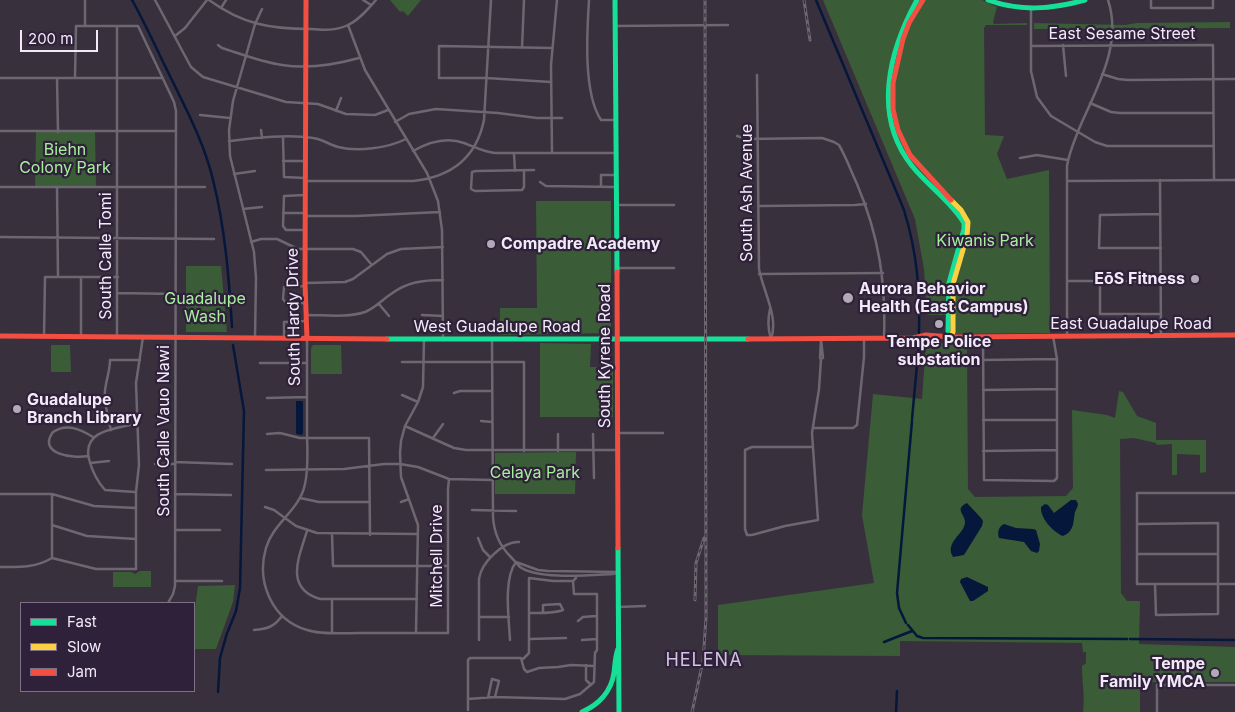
<!DOCTYPE html>
<html>
<head>
<meta charset="utf-8">
<style>
	body { margin:0 }
	#map { position:relative; width:1235px; height:712px; overflow:hidden; background:#38313d; font-family:Inter,sans-serif }
	canvas { display:block }
	.legend { position:absolute; left:20px; top:602px; width:175px; height:90px; box-sizing:border-box; background:#2f2139; border:1px solid #7d7186; margin:0; padding:6px 9px; list-style:none; font-size:15px; color:#f2eaf9 }
	.legend li { display:flex; align-items:center; gap:10px; height:25px }
	.legend b { width:25px; border:1px solid #7d7186 }
	.scale { position:absolute; left:20px; top:30px; width:78px; height:22px; box-sizing:border-box; border:2px solid #f2eaf9; border-top:0; padding-left:6px; font-size:15px; line-height:18px; white-space:nowrap; color:#f2eaf9; -webkit-text-stroke:4px #2f2139; paint-order:stroke }
</style>
</head>
<body>
<div id="map">
<canvas width="1235" height="712"></canvas>
<ul class="legend">
<li><b style="height:6px;background:#16e098"></b>Fast</li>
<li><b style="height:6px;background:#ffcf43"></b>Slow</li>
<li><b style="height:6px;background:#f24e42"></b>Jam</li>
</ul>
<div class="scale">200 m</div>
</div>
<script>
const ctx = document.querySelector('canvas').getContext('2d');
ctx.lineJoin = 'round';
function paint(path, color) { ctx.fillStyle = color; ctx.fill(path, 'evenodd'); }
function trace(path, color, width, dash) { ctx.strokeStyle = color; ctx.lineWidth = width; ctx.lineCap = dash ? 'butt' : 'round'; ctx.setLineDash(dash || []); ctx.stroke(path); }
function drawText(font, color, halo, rows, align = 'center') {
  ctx.font = font + ' Inter,sans-serif'; ctx.lineWidth = 4.5; ctx.setLineDash([]); ctx.textBaseline = 'middle'; ctx.strokeStyle = halo; ctx.fillStyle = color; for (const [text, x, y, turn = 0] of rows) {
    ctx.save(); ctx.translate(x, y); ctx.rotate((+turn || 0) * Math.PI / 180); ctx.textAlign = isNaN(turn) ? turn : align; if (halo) ctx.strokeText(text, 0, 0); ctx.fillText(text, 0, 0); ctx.restore();
  }
}
const green = new Path2D(`
	M390,0H421L408,16L403,11L400,12Z
	M823,0H982L997,7L993,22L994,24L1027,23V25H986L984,28L985,134V135L1004,136L997,154L1007,179L1049,170L1050,333L956,334L954,332V315H927L924,269L915,219Z
	M1230,22V28L1034,29V23L1125,25L1137,23Z
	M36,132H95L96,187H35Z
	M536,201H611V333L500,335V308H537Z
	M186,266H221L227,332H186Z
	M540,343L591,344L590,367H613V417H540Z
	M926,343H967L968,489L975,497L1066,496L1073,488L1072,410L1107,415L1115,418L1119,391L1123,392L1137,416L1156,423V440H1206V472L1200,473V455L1177,454V475H1172V444L1157,445L1156,443L1134,438L1120,439L1121,593L1127,601H1140L1139,644L1235,647V682H1140V712H1083C1085,697 1082,682 1082,666L1086,663V652H1083L1082,643L900,641V656L718,655V605L874,583L862,515L873,394L922,399Z
	M51,345H70L71,372H51Z
	M313,345H341L342,374H311V348Z
	M576,452L575,494H495V453Z
	M140,571H151V587H113V572H131L135,574Z
	M235,585L233,602L216,649H194V615L198,586Z`);
const water = new Path2D(`
	M296,401H302L303,402V433L302,435L296,434Z
	M1071,500H1076L1078,504C1078,507 1076,509 1075,512C1073,521 1075,531 1063,536C1053,532 1040,518 1041,507L1045,504L1048,505L1054,513Z
	M967,503L981,518L983,521L982,526L964,555L953,557C944,542 965,534 965,522C965,514 954,509 967,503Z
	M1004,524L1016,528L1033,529L1036,530L1040,544L1039,551L1037,553L1031,551L1024,542L999,538C997,532 999,526 1004,524Z
	M967,577L988,587V591L973,601H970L960,582L961,579Z`);
const canal = new Path2D(`
	M132,0C145,23 156,48 168,72C185,107 204,142 213,180C225,227 229,278 232,327
	M816,0L904,210C917,253 920,288 919,333
	M912,419L919,343
	M906,623L899,608L897,593L912,421
	M908,625L917,636L923,638L1127,639
	M228,631L236,611L240,588L244,411L233,345
	M1130,639L1234,640
	M884,642L912,631
	M218,692L220,658L227,633
	M896,712L897,691`);
const street = new Path2D(`
	M85,0V26
	M155,0L191,67L203,77L286,102L318,104L346,114L375,115L388,110
	M209,0C242,24 270,29 310,29C323,30 336,31 348,25C359,20 368,9 376,0
	M363,0L371,5
	M589,0C587,32 583,93 601,120H616
	M1151,0V8H1213V0
	M221,8L226,0
	M1031,8V71L1037,97L1051,116L1095,142L1107,146H1213
	M348,25L365,70L427,173L438,201L442,230L443,339
	M117,26V336
	M615,26L728,25
	M175,36L185,28L207,0
	M218,45L222,48C241,54 262,62 282,65C308,69 334,65 359,58
	M1063,45L1066,76
	M1031,46L1213,45L1214,180
	M522,48L524,0
	M1102,74L1118,79L1128,80L1235,79
	M757,75L759,269C763,291 779,317 771,339
	M0,78H163
	M57,78L58,132
	M75,78L76,26H138L174,102L176,111L175,586L173,594L168,603
	M551,82L486,78H439V46L552,48
	M1090,103L1111,112L1120,113H1213
	M336,111L341,98
	M200,115L230,118
	M395,122L409,114L436,109L498,113L537,118H562
	M261,130L262,138
	M0,131H176
	M737,136L747,139L822,138L834,142L839,145C846,157 851,171 857,184C879,236 886,282 884,338
	M283,137L284,177L305,178
	M229,141C255,138 287,134 313,138C322,139 330,145 338,147C358,152 388,148 406,139
	M413,151C429,142 447,137 464,143C475,147 484,152 495,153H616
	M552,153L551,65L557,0
	M514,154L515,171
	M1020,158L1037,155L1068,160
	M283,161H305
	M524,171V187L522,190L475,191L471,189L472,172L476,171L534,170
	M234,174L255,171
	M1160,180L1161,336
	M305,181H413C451,177 476,159 484,120L491,0
	M1067,181L1235,180
	M540,182L546,186L616,187
	M601,186V175H616
	M0,187H205
	M57,187L58,277
	M305,195L284,196L283,226L286,230H305
	M616,205H674
	M760,206L855,205L866,204
	M243,209L262,207
	M283,213H305
	M1160,214L1100,215L1099,248H1161
	M305,216H356L440,212
	M0,237L214,239
	M251,242L261,239H277L298,249H353L361,252L371,264
	M617,268H674
	M759,274L883,273
	M81,277V336
	M1067,281H1161
	M1100,282V314H1161
	M305,283L345,282L353,279L387,254L401,249L443,247
	M305,286L284,287L283,299L286,303H306
	M118,293L176,294
	M379,304L389,316
	M770,309C768,318 768,330 771,339
	M306,315C325,315 347,318 365,312C375,308 382,300 391,294C407,282 423,280 443,280
	M422,315L443,316
	M44,336L45,277H118
	M255,337L256,278L254,252L230,156L229,130L233,101L255,24L262,9
	M983,337L984,480L1054,481L1057,478V359L1053,336
	M1067,337V166C1069,153 1074,142 1079,129C1096,89 1123,45 1108,0
	M284,338V322L306,321
	M307,339C307,369 307,400 307,430C307,448 309,467 305,484C300,510 273,523 266,548C256,582 272,620 307,630C324,635 343,633 360,633C389,633 419,633 448,633V489L449,479
	M492,339L493,517C494,532 499,545 510,556C513,559 517,564 520,567C538,580 591,575 613,574L618,572
	M821,339L820,358L821,359
	M983,360L1056,359
	M402,362H524V451
	M260,363H307
	M983,390L1057,389
	M454,393L460,391H492
	M402,395L418,402
	M267,398L307,397
	M88,405L105,402
	M983,420H1057
	M481,421L492,422
	M405,426L454,448L466,450H618
	M813,428H853L857,425L864,357V338
	M111,430C108,417 104,404 105,391C106,380 110,371 110,360H140
	M618,433H663
	M267,434L280,433L300,438H369L370,535
	M558,434V451
	M593,434L594,478
	M433,438L443,424
	M813,447H752L745,450V529L747,535H752L785,526L818,520L812,433L819,389L821,359L823,358L821,339
	M983,451L1057,450
	M88,456C73,459 37,454 53,432C67,423 80,429 93,437
	M175,462L232,464
	M90,463L109,461
	M155,464H175
	M266,470L344,469L384,464H400L418,467L449,479L492,480
	M135,492L105,490C97,481 92,471 89,459C82,429 117,429 138,423
	M1235,493H1137V584H1235
	M0,494H52L94,506L136,508
	M52,494V558
	M175,494L231,495
	M300,498L319,502H369
	M401,502L409,499
	M265,507L274,510L296,526L317,533L418,534
	M472,510L516,511
	M1137,524L1218,523V614L1156,615L1155,584
	M52,525L87,536L136,539
	M175,530H220
	M307,531C299,557 284,588 320,599H417
	M332,534L333,566H448
	M478,538L483,550L490,557
	M1137,554H1218
	M516,562L538,570L548,571L618,572
	M0,567C19,567 35,568 52,558L96,569H136V492L139,465L136,383L143,337
	M175,581H222
	M618,607L645,606
	M529,613C540,613 552,614 563,610L560,604L543,605V612
	M479,617H509
	M578,621L583,617L596,616
	M254,630C267,629 274,627 282,616
	M332,633V599
	M416,633L418,525L401,477L400,453L401,441L405,426L418,402L423,387L424,339
	M530,639L566,638
	M479,640V579C481,563 503,541 519,542
	M510,640C509,619 503,579 516,562
	M582,640L597,639
	M523,659L529,653V578L553,581H573
	M586,665V680L591,685
	M488,698L492,679L499,681L495,697
	M468,699L495,697L565,699L580,694L594,682L595,653L597,650V594H574L573,581L576,578
	M468,710V660L470,658H521L524,669L527,672L539,668L558,667L571,665L594,666
	M1157,712V685H1235`);
const fast = new Path2D(`
	M615,0L617,272
	M917,0C889,51 872,116 912,166C928,186 951,201 964,223V229L949,283L948,331L951,337
	M988,0C1020,12 1052,9 1085,0
	M387,339H748
	M618,548L619,712
	M582,712C598,705 611,692 614,673C615,665 615,657 618,649`);
const slow = new Path2D(`
	M951,337L953,332V284L967,236L968,222L961,210L951,200`);
const jam = new Path2D(`
	M306,0L305,283L307,339
	M923,0L909,23L903,39L893,83V109L898,130L910,155L951,200
	M617,272L618,548
	M0,336L387,339
	M913,338L926,335L951,337L1235,335
	M748,339L913,338L925,341L938,337`);
const rail = new Path2D(`
	M804,0L810,40
	M695,600L696,563L704,538
	M692,712L703,661L706,618L705,0`);
const markers = [
	[491,244,5,"#b1a9b7"],
	[1195,279,5,"#b1a9b7"],
	[848,298,6,"#b1a9b7"],
	[939,324,5,"#b1a9b7"],
	[17,409,5,"#b1a9b7"],
	[1215,673,5,"#b1a9b7"]
];
const streetNames = [
	["East Sesame Street",1122,34],
	["South Ash Avenue",747,193,-90],
	["South Calle Tomi",106,256,-90],
	["South Hardy Drive",294,317,-91],
	["East Guadalupe Road",1131,324],
	["West Guadalupe Road",497,327],
	["South Kyrene Road",605,356,-90],
	["South Calle Vauo Nawi",164,431,-90],
	["Mitchell Drive",437,556,-90]
];
const parkNames = [
	["Biehn",65,150],
	["Colony Park",65,168],
	["Kiwanis Park",985,241],
	["Guadalupe",205,299],
	["Wash",205,317],
	["Celaya Park",535,473]
];
const poiNames = [
	["Compadre Academy",501,244],
	["EōS Fitness",1185,279,"right"],
	["Aurora Behavior",859,289],
	["Health (East Campus)",859,307],
	["Tempe Police",939,342,"center"],
	["substation",939,360,"center"],
	["Guadalupe",27,400],
	["Branch Library",27,418],
	["Tempe",1205,664,"right"],
	["Family YMCA",1205,682,"right"]
];
const neighbourhoodNames = [
	["HELENA",704,661]
];
paint(green, '#3a5c36');
paint(water, '#05173a');
trace(canal, '#05173a', 2.5);
trace(street, '#6d6771', 2.5);
trace(fast, '#16e098', 5);
trace(slow, '#ffcf43', 5);
trace(jam, '#f24e42', 5);
trace(rail, '#6d6771', 3);
trace(rail, '#2f2139', 1, [4]);
for (const [x, y, r, color] of markers) { const dot = new Path2D(); dot.arc(x, y, r, 0, 2 * Math.PI); ctx.fillStyle = color; ctx.fill(dot); trace(dot, '#2f2139', 2); }
drawText('16px', '#f2eaf9', '#2f2139', streetNames);
drawText('16px', '#a6ef9d', '#2f2139', parkNames);
drawText('bold 16px', '#f2eaf9', '#2f2139', poiNames, 'left');
ctx.letterSpacing = '1px';
drawText('18px', '#d3c2e1', '#2f2139', neighbourhoodNames);
ctx.letterSpacing = '0px';
</script>
</body>
</html>
